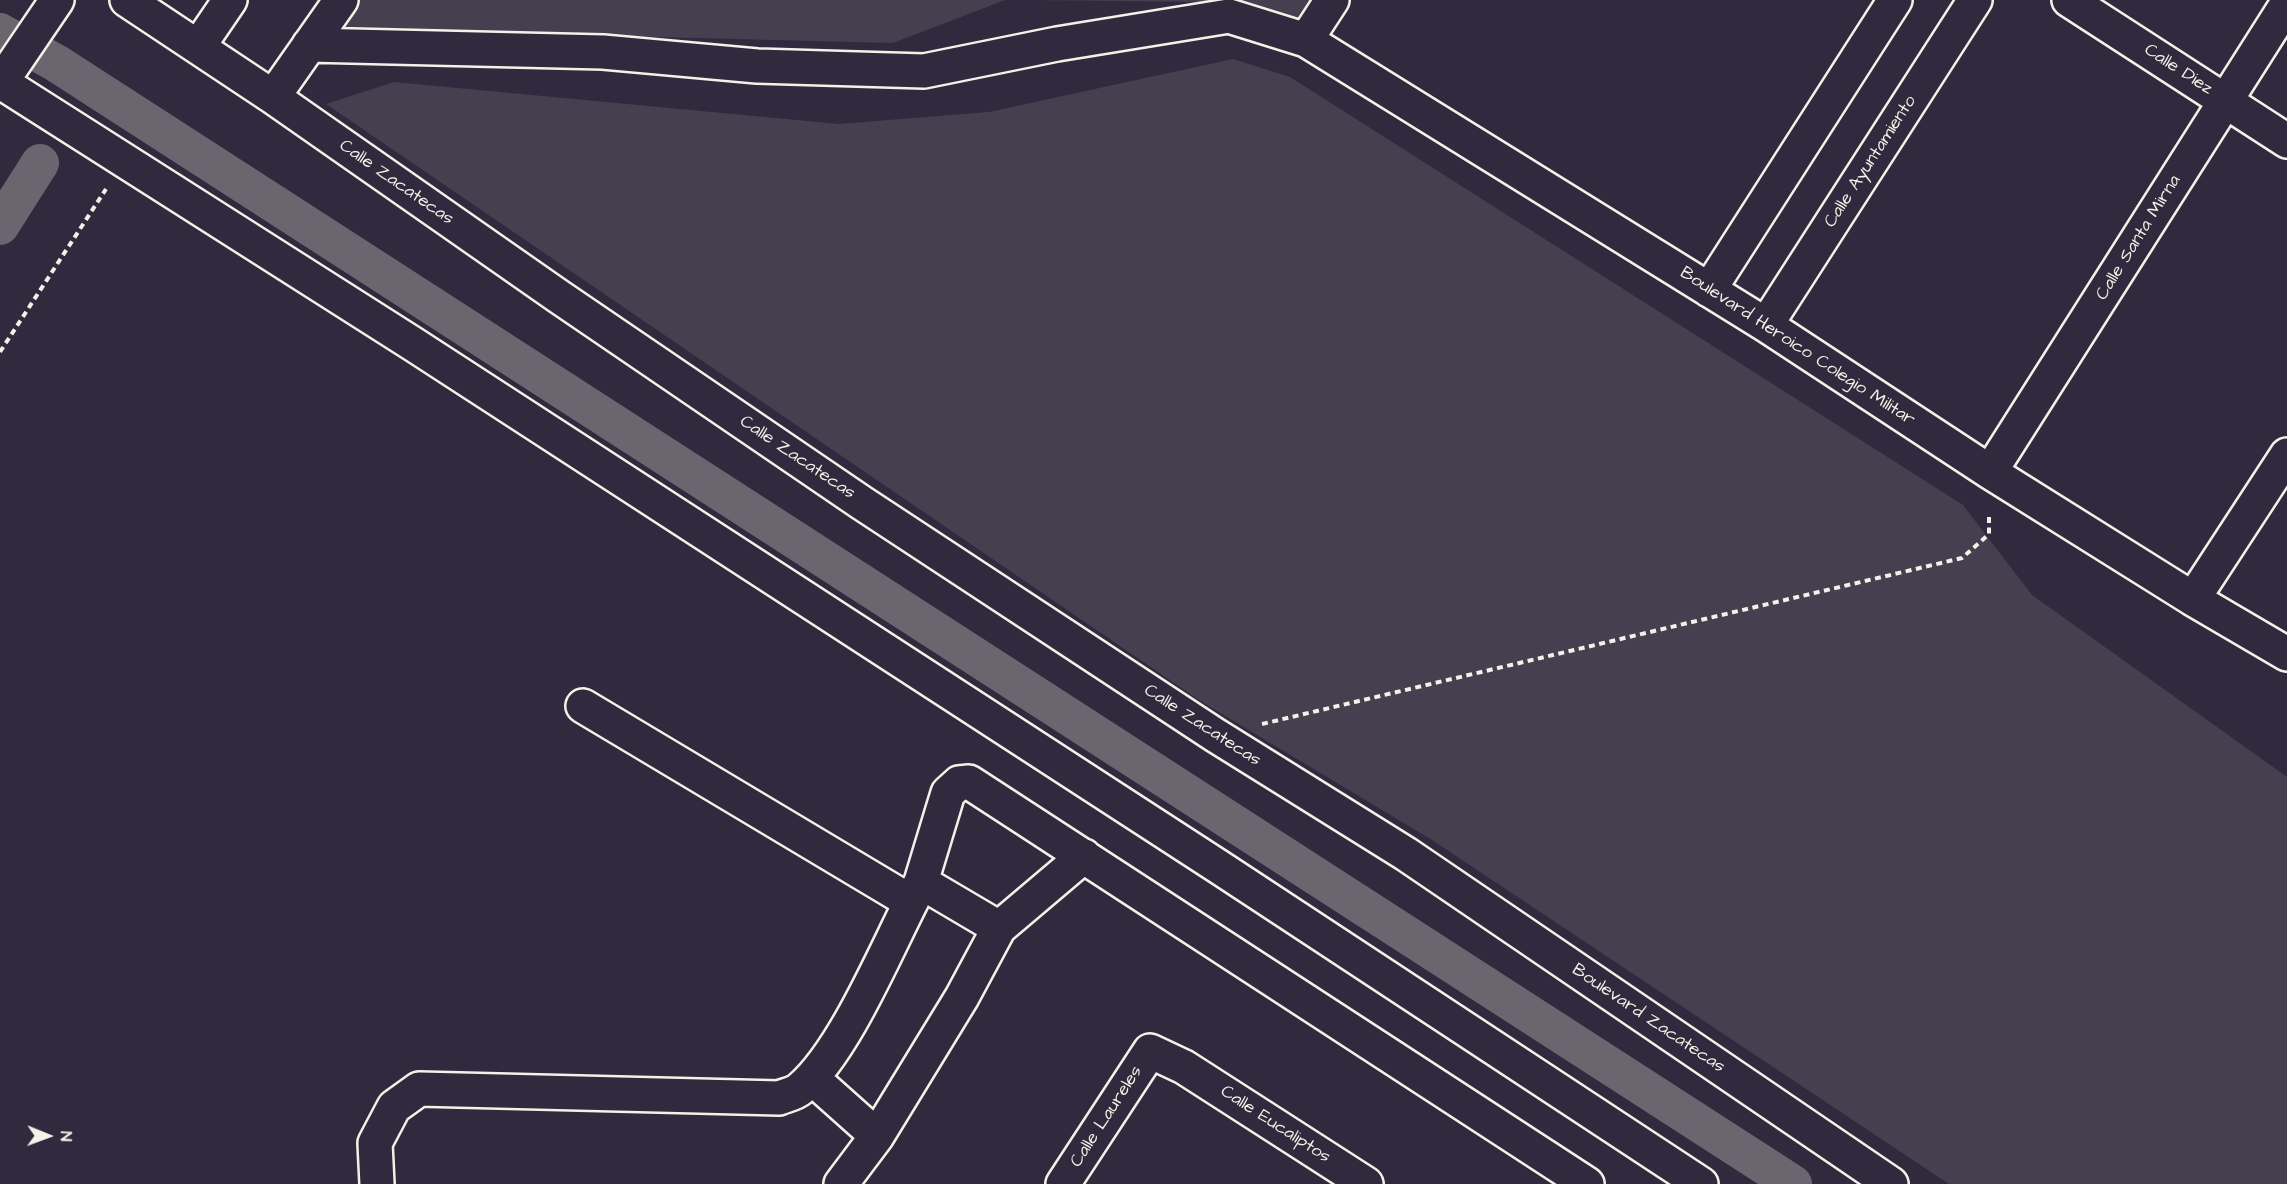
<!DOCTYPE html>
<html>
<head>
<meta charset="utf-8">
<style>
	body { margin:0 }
	#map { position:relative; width:2287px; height:1184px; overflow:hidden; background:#2f2a3d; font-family:"Architects Daughter",sans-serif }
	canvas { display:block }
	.north { position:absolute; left:18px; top:1106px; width:60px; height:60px; -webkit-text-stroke:4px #2f2a3d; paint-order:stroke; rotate:91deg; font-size:16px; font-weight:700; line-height:24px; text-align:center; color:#f4f1e8 }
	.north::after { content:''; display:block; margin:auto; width:21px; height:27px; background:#f4f1e8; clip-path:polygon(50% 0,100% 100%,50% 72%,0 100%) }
</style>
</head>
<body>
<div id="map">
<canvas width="2287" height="1184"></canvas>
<div class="north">N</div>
</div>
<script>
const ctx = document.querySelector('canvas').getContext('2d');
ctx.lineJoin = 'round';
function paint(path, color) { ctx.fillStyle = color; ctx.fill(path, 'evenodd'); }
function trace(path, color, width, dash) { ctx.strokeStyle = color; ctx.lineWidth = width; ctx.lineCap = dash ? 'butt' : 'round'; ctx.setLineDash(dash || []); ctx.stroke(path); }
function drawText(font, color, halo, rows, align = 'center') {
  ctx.font = font + ' "Architects Daughter",sans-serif'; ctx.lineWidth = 4.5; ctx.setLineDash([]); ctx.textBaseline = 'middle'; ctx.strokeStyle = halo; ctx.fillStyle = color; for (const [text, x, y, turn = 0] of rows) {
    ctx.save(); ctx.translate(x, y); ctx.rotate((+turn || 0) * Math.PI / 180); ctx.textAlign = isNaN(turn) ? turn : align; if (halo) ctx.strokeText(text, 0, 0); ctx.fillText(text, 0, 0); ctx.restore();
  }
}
const green = new Path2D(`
	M360,0H1005L893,43L339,29Z
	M1028,0H1310L1299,18L1211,2Z
	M1233,59L1290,77L1963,505L2032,595L2287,777V1184H1949L1432,840L1202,702L326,104L394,82L839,124L989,112Z`);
const canal = new Path2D(`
	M0,32L56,63L1793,1184
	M0,226L40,163`);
const path = new Path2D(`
	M0,352L106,189
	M1262,724L1962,558L1989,534V513`);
const minor = new Path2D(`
	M127,0L273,97L558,296L862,503L1215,735L1406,854L1891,1184
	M2069,0L2287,141
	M1306,40L1332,0
	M309,45L603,52L757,66L924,71L1057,44L1229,16L1306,40L1766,325L1990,472L2193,599L2287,654
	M198,47L230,0
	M1,82L413,344L1219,867L1701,1184
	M0,84L57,0
	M273,97L341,0
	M1709,290L1895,0
	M1766,325L1975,0
	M1990,472L2287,4
	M2193,599L2287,455
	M583,706L911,902
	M921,882L999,928
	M812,1078L877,1136
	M377,1184L375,1143L394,1107L419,1089L779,1098C786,1095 794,1094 800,1089C843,1053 885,953 911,902L921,882L948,793L959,783L969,782L1587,1184
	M841,1184L877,1136L962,997L999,928L1084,856
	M1063,1184L1150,1051L1184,1067L1366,1184`);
const streetNames = [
	["Calle Diez",2178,70,33],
	["Calle Ayuntamiento",1871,162,-57],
	["Calle Zacatecas",396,183,35],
	["Calle Santa Mirna",2139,238,-58],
	["Boulevard Heroico Colegio Militar",1797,347,33],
	["Calle Zacatecas",797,458,34],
	["Calle Zacatecas",1202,726,33],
	["Boulevard Zacatecas",1648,1019,34],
	["Calle Laureles",1107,1117,-57],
	["Calle Eucaliptos",1275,1125,33]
];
paint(green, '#454050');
trace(canal, '#6a6670', 38);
trace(minor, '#f4f1e8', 38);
trace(path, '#f4f1e8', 4, [6, 4.5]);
trace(minor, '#2f2a3d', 33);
drawText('18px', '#f4f1e8', '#2f2a3d', streetNames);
</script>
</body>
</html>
